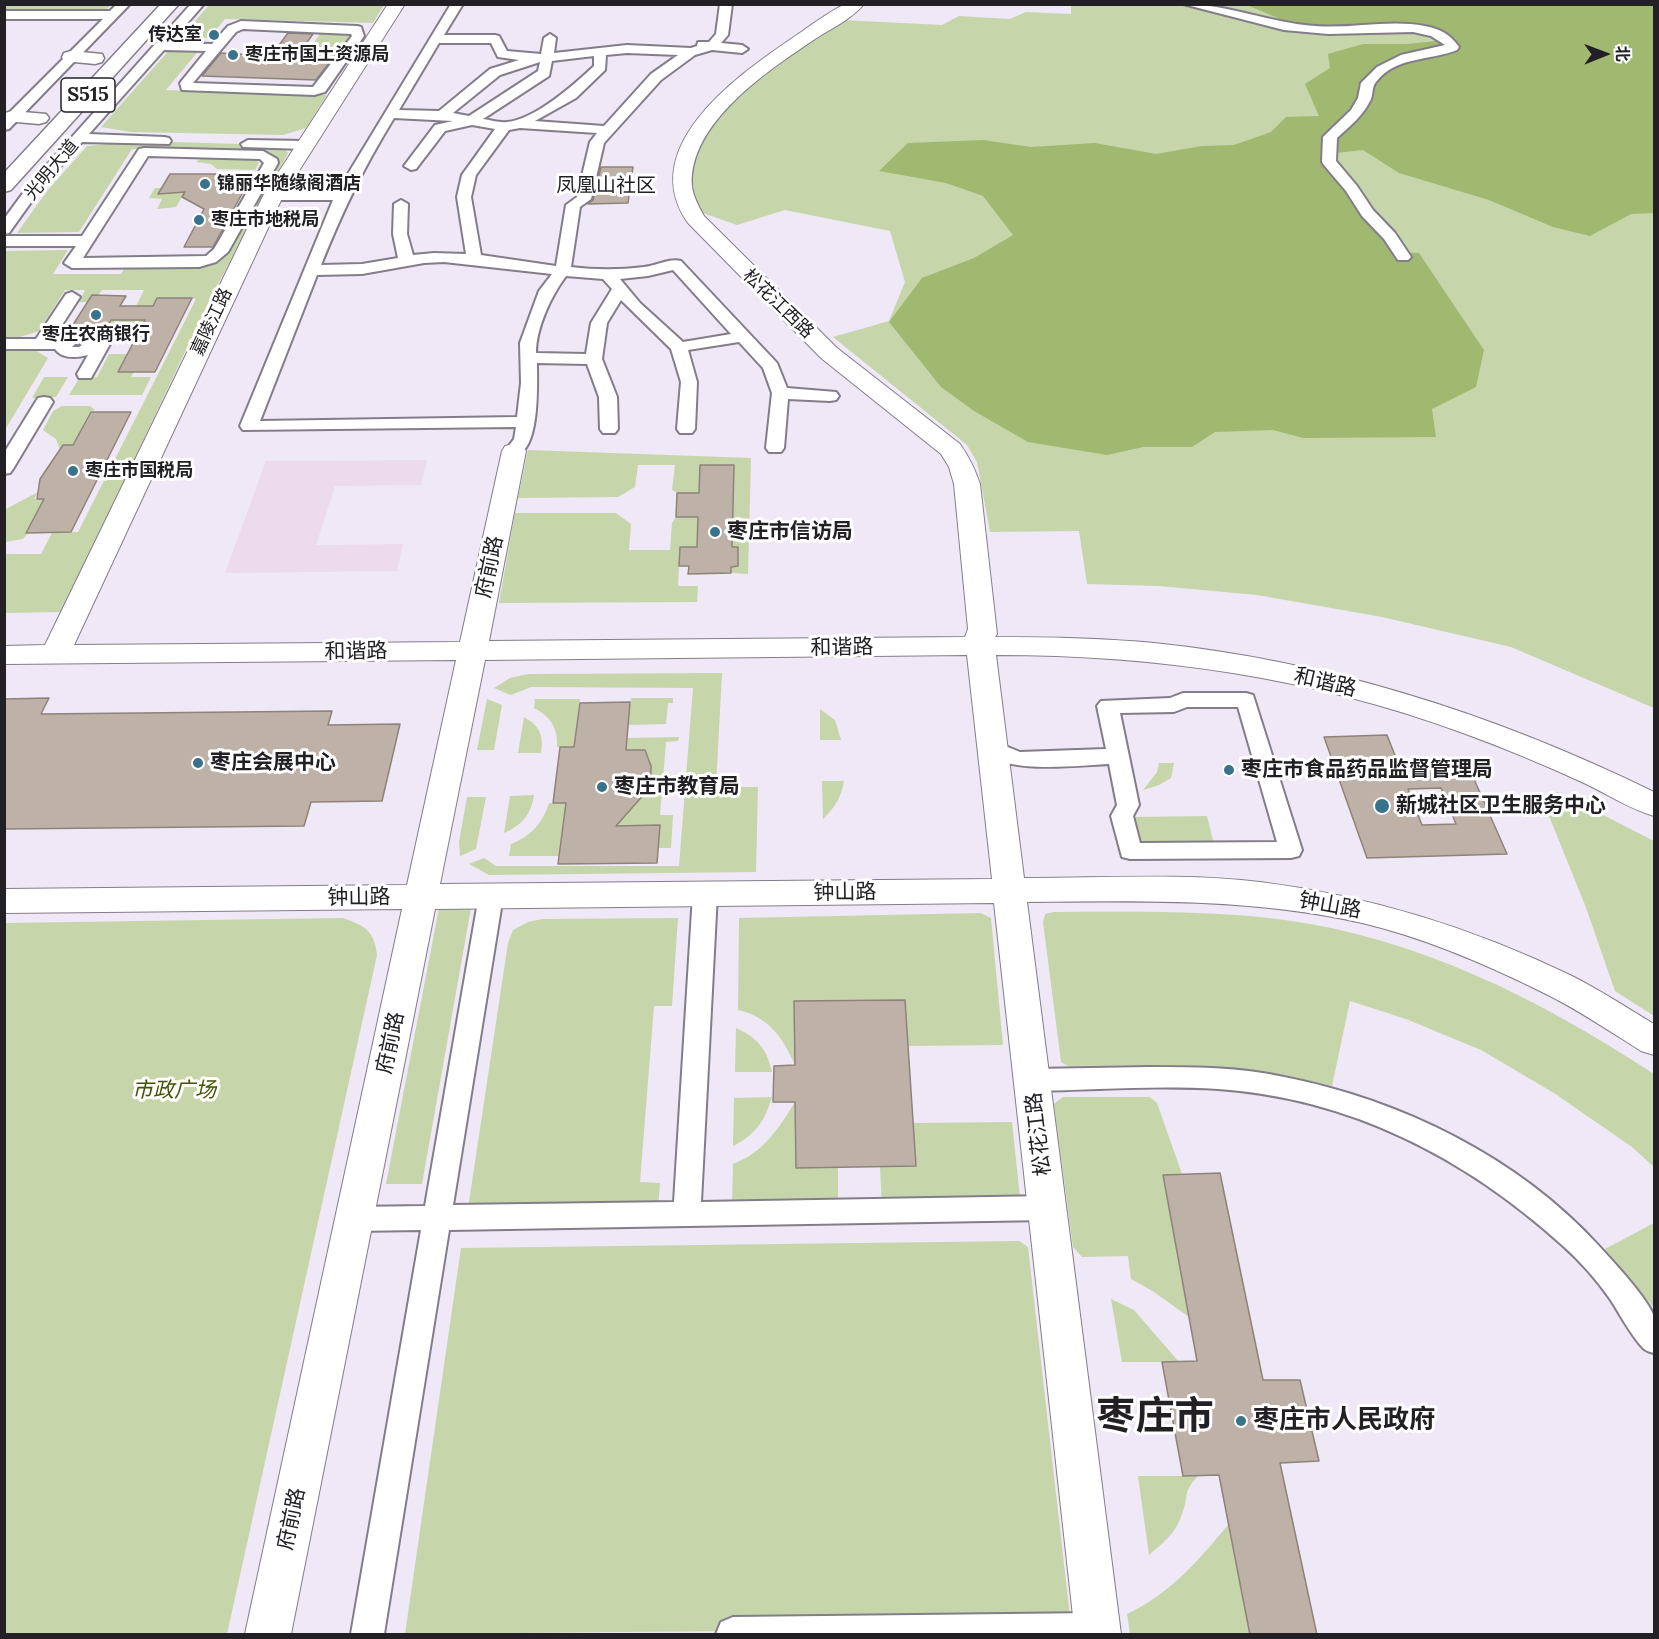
<!DOCTYPE html>
<html>
<head>
<meta charset="utf-8">
<style>
	body { margin:0 }
	#map { position:relative; width:1659px; height:1639px; overflow:hidden; background:#efe8f6; font-family:Lora,"Noto Sans SC",serif }
	canvas { display:block }
	.frame { position:absolute; inset:0; border:6px solid #222025; pointer-events:none }
	.north { position:absolute; left:1575px; top:24px; width:60px; height:60px; -webkit-text-stroke:4px #fff; paint-order:stroke; rotate:89deg; font-size:16px; font-weight:700; line-height:24px; text-align:center; color:#222025 }
	.north::after { content:''; display:block; margin:auto; width:21px; height:27px; background:#222025; clip-path:polygon(50% 0,100% 100%,50% 72%,0 100%) }
</style>
</head>
<body>
<div id="map">
<canvas width="1659" height="1639"></canvas>
<div class="frame"></div>
<div class="north">北</div>
</div>
<script>
const ctx = document.querySelector('canvas').getContext('2d');
ctx.lineJoin = 'round';
function paint(path, color) { ctx.fillStyle = color; ctx.fill(path, 'evenodd'); }
function trace(path, color, width, dash) { ctx.strokeStyle = color; ctx.lineWidth = width; ctx.lineCap = dash ? 'butt' : 'round'; ctx.setLineDash(dash || []); ctx.stroke(path); }
function drawText(font, color, halo, rows, align = 'center') {
  ctx.font = font + ' Lora,"Noto Sans SC",serif'; ctx.lineWidth = 6; ctx.setLineDash([]); ctx.textBaseline = 'middle'; ctx.strokeStyle = halo; ctx.fillStyle = color; for (const [text, x, y, turn = 0] of rows) {
    ctx.save(); ctx.translate(x, y); ctx.rotate((+turn || 0) * Math.PI / 180); ctx.textAlign = isNaN(turn) ? turn : align; if (halo) ctx.strokeText(text, 0, 0); ctx.fillText(text, 0, 0); ctx.restore();
  }
}
const commercial = new Path2D(`
	M427,460L421,485L335,486L316,545L403,544L397,571L225,573L266,461Z`);
const green = new Path2D(`
	M210,4H384V5L373,23L225,19L209,38L181,37Z
	M1071,4L1654,5V708L1511,647L1382,617L1257,595L1159,586L1087,584L1079,531L990,532L977,462L967,445L833,337L889,321L905,282L890,231L785,210L737,225L697,211L686,184L698,141L730,101L766,69L842,20L942,25L959,16L1010,19L1026,12L1071,14Z
	M4,5H111L103,12L5,13Z
	M322,31L351,32L353,36L343,50L309,49Z
	M171,48L200,49L166,90L327,95L306,128L283,135L131,132L101,127Z
	M137,141L275,145L283,147L288,153L210,299L62,612L5,613V554H41L52,533L78,532L196,299L158,298L153,306H136L144,290H102C96,299 89,303 79,302L85,290H65L39,331L20,337H5L4,251L68,250L53,274H121L126,266L207,265L216,261L224,255L274,166L275,158L267,153L132,149L79,232L17,233L47,191L87,146Z
	M204,156L254,158L259,163L255,170L217,169L211,164L196,162Z
	M155,188H162L159,194L185,192L176,207L157,209L162,199L149,198Z
	M111,320H146L138,334L103,333Z
	M5,350H35L48,358L5,430Z
	M109,354H128L134,372L131,377H151L142,395H69L80,377H97Z
	M44,377H68L56,397L32,398Z
	M62,406H90L95,410L90,412L73,445H63L60,450L56,439L43,430L53,411Z
	M528,450L751,458L748,574L731,573V567L738,566V547H732L734,465H701L699,493H677L672,490L675,465H638L635,487L618,497L518,498Z
	M38,492L34,499H44L26,533H28L23,539L5,542L4,510Z
	M515,513H616L631,524L629,550H670L672,523L676,517H698L697,547H680L678,586H698L697,602L499,603Z
	M722,673L716,787H758L756,872L489,875L469,864L484,858L496,866H679L693,688L531,687L511,695L494,688L510,678L528,674Z
	M631,698H673V703H668L666,724L628,725Z
	M487,699L502,705L494,750H477Z
	M535,699H580L574,747H557C558,728 551,717 534,708Z
	M820,709L835,720L841,740H820Z
	M524,717C540,726 544,736 541,753H518Z
	M679,737L678,741L666,742L660,815H673L671,848H658L659,825L618,826L621,799L641,798C654,784 654,768 645,750H626L627,738Z
	M1159,763H1174L1171,778L1159,785L1143,790L1157,772Z
	M822,781H844C841,798 835,807 823,819Z
	M1558,792L1654,841V1016L1615,991L1585,905L1545,806L1551,795Z
	M534,795C531,815 522,825 504,833L510,796Z
	M467,797H486L476,849L460,856L459,842Z
	M549,803H566L559,856H509L511,844C530,837 543,823 549,803Z
	M1207,816L1214,845L1139,846L1133,817Z
	M439,908H471L422,1184H386Z
	M1054,912C1131,912 1209,910 1285,920C1419,938 1543,1001 1654,1074V1167L1632,1147L1554,1093L1481,1050L1406,1019L1350,1001L1332,1086C1242,1061 1161,1066 1068,1066L1061,1062L1043,922L1045,914Z
	M981,913L991,918L1003,1045L908,1046L905,1000L794,1001L795,1065C783,1038 769,1017 738,1010L739,918Z
	M343,918C365,926 374,930 377,955L227,1634H5V923Z
	M678,918L672,1006H654L640,1182L660,1183L658,1209L467,1215L508,943L513,930L528,922L542,919Z
	M736,1028C758,1038 767,1049 772,1072H735Z
	M772,1097C765,1121 755,1135 733,1146L734,1098Z
	M1063,1097H1150L1157,1103L1182,1174L1163,1175L1189,1317L1154,1292L1131,1279L1128,1256L1082,1257L1073,1247L1054,1104Z
	M795,1102L796,1168L838,1167V1210L732,1203L733,1164C764,1152 778,1129 795,1102Z
	M1012,1122L1021,1207L882,1209L880,1166L916,1165L913,1123Z
	M1654,1223V1308L1605,1249Z
	M1019,1241L1028,1247L1070,1617L1058,1628L405,1634L461,1248Z
	M1111,1299L1134,1310L1179,1362H1122Z
	M1138,1476H1198C1181,1495 1190,1494 1182,1514C1176,1533 1163,1543 1149,1555Z
	M1228,1525L1250,1634H1130L1127,1614C1171,1593 1197,1562 1228,1525Z`);
const forest = new Path2D(`
	M1246,5H1654V213L1631,214L1590,236L1553,227L1489,200L1399,173L1363,150L1336,153L1330,168L1348,191L1359,212L1380,231L1392,252L1419,253L1484,350L1476,387L1432,409L1436,437L1303,438L1273,430L1215,432L1192,447H1143L1107,455L1028,442L974,411L941,387L889,322L922,278L974,258L1013,235L983,196L946,183L879,171L908,143L983,140L1031,147L1095,143L1156,154L1202,146L1234,145L1271,132L1286,117L1319,116L1305,84L1330,68L1328,54L1363,44H1407L1456,39C1410,9 1341,35 1290,22C1275,18 1261,10 1246,5Z`);
const building = new Path2D(`
	M288,33L313,34L300,52L336,54L316,80L202,76L221,53L271,56Z
	M601,167H633L628,203L588,204L593,200Z
	M170,174H250L243,192L213,247H184L204,209L182,197L185,192L158,194Z
	M92,295L126,296L120,306H153L157,298H192L155,372H118L145,320H111L106,329L71,328Z
	M91,412H131L71,532L26,533L44,499H37L40,479L63,445H73Z
	M700,465H734L732,547H738V566L731,567V573L688,574L689,566H679L680,547H697L698,517H676L677,493H699Z
	M49,698L41,714L332,711L328,725L400,724L382,801L311,802L304,826L4,829V699Z
	M630,702L626,750H645L651,766V783L646,792L616,826L660,825L657,863L558,864L566,803H553L560,747H574L580,703Z
	M1387,735L1398,763L1466,761L1507,854L1367,858L1324,737ZM1441,788L1456,824L1422,825L1408,789Z
	M905,1000L916,1166L796,1168L795,1102H773L774,1066L795,1065L794,1001Z
	M1220,1173L1263,1380H1300L1319,1461L1280,1463L1317,1635H1250L1219,1475L1183,1476L1162,1362L1197,1361L1163,1175Z`);
const street = new Path2D(`
	M117,4H130L9,129L4,130V118L103,19H4V11H110Z
	M191,4H204L170,43L212,44L228,26L241,21L357,26L361,27L364,36L325,92L314,95L182,90L180,83L206,51L164,50L89,134L164,137L169,138L171,141L169,144L82,142L39,191L9,233L4,234V219L29,185ZM243,29L351,34L352,36L313,87L193,83L236,32Z
	M451,4H463L444,35H495L499,36L507,51L541,54L544,38L550,34L556,38L554,53L627,45L691,48L697,46L698,42H709L716,34L720,4H732L728,35L721,43L742,45L748,49L742,53L712,50L695,55L661,80L604,143L591,199L580,207L571,267C596,270 619,270 644,267C656,266 669,258 681,261L777,363L787,388L836,392L839,396L836,400L830,401L788,399L784,448L781,452H769L766,448L772,393L763,368L739,342L688,350L697,382L695,429L692,433H680L677,429L681,382L671,349L621,300L607,323L602,359L617,397L618,429L615,433H603L600,429L599,397L587,364L537,363C537,384 541,463 508,455L505,451L514,439L516,427L243,430L240,426L333,200H273L266,196L273,192H337ZM439,43H491L498,57L519,60L490,69L439,111L399,110ZM627,53L678,55L651,74L604,126L535,121L576,98L605,70L606,55ZM594,56V66C574,85 534,120 507,122C499,123 491,120 483,119L549,76L552,61ZM540,62L538,71L469,116L453,113L500,75ZM394,118L453,121L435,125L404,166L411,170L416,169L445,131L472,125L495,129L462,175L457,197L466,254L434,253L413,255L407,234L408,204L401,200L394,204L393,234L398,258L362,264L321,265C343,210 363,169 394,118ZM520,128L597,133L590,142L577,197L566,205L556,266L481,255L471,197L476,175L509,130ZM444,262L552,274L539,291L520,343L521,383L517,417L260,421L317,275L362,274L424,263ZM673,270L731,334L683,342L640,303L620,279L648,276ZM566,276L603,279L612,289L591,323L586,354L536,353C536,328 551,296 566,276Z
	M1183,4C1228,4 1270,23 1315,26C1351,29 1389,19 1425,26C1440,29 1450,34 1459,47L1457,50C1430,61 1396,56 1376,82C1372,86 1373,94 1371,99C1364,115 1349,127 1337,138L1336,161L1357,186L1373,210L1395,233L1411,257L1408,260H1398L1384,239L1362,216L1346,191L1324,165L1322,162L1323,137L1351,110L1358,98L1361,83L1377,67L1401,55L1445,45L1431,36L1413,32L1328,34L1284,30Z
	M248,140L304,141L311,145L304,149L243,147L241,144Z
	M144,148L263,151L277,159L278,163L228,252L216,262L199,267L72,268L64,263L76,246H4V236H82L139,149ZM148,156L260,159L264,163L214,249L206,256L83,258Z
	M72,292L80,297L53,339L86,332L108,341L110,344L91,378H79L77,374L88,355C76,358 62,359 55,349H4V339H36L66,294ZM83,342L85,343L79,347H72L76,343Z
	M44,397L50,398L53,402L13,469L10,473L4,474V453L38,398Z
	M1183,693H1246L1253,695L1302,850L1299,856L1291,858L1130,859L1122,857L1111,816L1117,805L1109,764C1079,765 1000,776 982,748L985,743L993,741L1020,752L1106,749L1097,706L1101,701L1170,698ZM1187,707H1238L1277,842L1140,843L1133,816L1139,805L1120,713L1174,712Z
	M705,885L713,888L717,894L701,1202L1047,1196L1057,1200L1061,1208L1057,1216L1047,1220L449,1230L384,1634H351L421,1230L354,1231L344,1228L340,1219L344,1210L354,1207L425,1206L479,896L483,890L491,887L499,890L503,896L453,1205L674,1202L693,894L697,888Z
	M1149,1067C1194,1067 1240,1067 1284,1077C1401,1100 1518,1157 1599,1246C1612,1260 1650,1301 1654,1317C1657,1328 1654,1342 1654,1353C1650,1352 1646,1351 1643,1348C1630,1334 1620,1314 1610,1299C1597,1280 1579,1260 1562,1245C1465,1157 1349,1098 1218,1089C1156,1085 1094,1090 1032,1091L1023,1087L1019,1080L1023,1073L1032,1069Z
	M1098,1613L1110,1617L1114,1629L1112,1634H716L721,1622L733,1617Z`);
const secondary = new Path2D(`
	M388,4H405L283,196L74,645L460,642L502,451L505,446L514,444L523,446L526,451L489,641L965,637L968,629L954,484L949,467L941,454L821,358L688,223C636,149 734,78 788,41C799,34 835,7 846,4C851,3 858,4 864,4C852,19 830,29 815,39C769,70 688,123 692,186C693,196 699,207 704,216L837,348L960,444C969,457 975,469 980,484L997,634L995,637C1048,637 1101,638 1154,643C1329,661 1497,715 1654,792V816C1630,809 1607,794 1584,783C1545,765 1504,748 1463,733C1311,677 1157,655 996,655L1024,878C1102,878 1183,873 1260,882C1370,896 1473,928 1572,976C1600,990 1627,1008 1654,1024V1055L1641,1051C1611,1032 1580,1011 1548,995C1490,966 1426,938 1362,923C1252,898 1139,901 1027,902L1121,1634H1075L994,903L435,909L291,1634H245L402,909L4,913V889L407,885L456,660L4,664V646L45,645L263,196ZM967,655L992,879L440,884L485,660Z`);
const primary = new Path2D(`
	M161,4H179L11,190L4,192V173Z
	M71,51L102,54L104,58L102,62L95,64L64,61L62,57L64,53Z
	M12,111L46,114L49,118L46,122L39,124L5,121V113Z`);
const markers = [
	[214,35,6,"#39728b"],
	[233,55,6,"#39728b"],
	[205,184,6,"#39728b"],
	[199,220,6,"#39728b"],
	[96,315,6,"#39728b"],
	[73,471,6,"#39728b"],
	[715,532,6,"#39728b"],
	[198,763,6,"#39728b"],
	[1229,770,6,"#39728b"],
	[602,787,6,"#39728b"],
	[1382,806,8,"#39728b"],
	[1241,1421,6,"#39728b"]
];
const farPoinames = [
	["传达室",202,35,"right"],
	["枣庄市国土资源局",245,55],
	["锦丽华随缘阁酒店",217,184],
	["枣庄市地税局",211,220],
	["枣庄农商银行",96,335,"center"],
	["枣庄市国税局",85,471]
];
const farStreetnames = [
	["光明大道",52,170,-50],
	["松花江西路",778,304,44],
	["嘉陵江路",212,322,-65]
];
const shields = [
	[88,95,54]
];
const shieldNames = [
	["S515",88,95]
];
const farQuarternames = [
	["凤凰山社区",606,186]
];
const poiNames = [
	["枣庄市信访局",727,532],
	["枣庄会展中心",210,763],
	["枣庄市食品药品监督管理局",1241,770],
	["枣庄市教育局",614,787],
	["新城社区卫生服务中心",1396,806]
];
const streetNames = [
	["府前路",490,567,-78],
	["和谐路",842,648,-1],
	["和谐路",356,652,-1],
	["和谐路",1325,683,13],
	["钟山路",845,893,-1],
	["钟山路",359,898,-1],
	["钟山路",1330,906,10],
	["府前路",391,1043,-78],
	["松花江路",1039,1134,-97],
	["府前路",292,1519,-78]
];
const parkNames = [
	["市政广场",174,1091]
];
const nearPoinames = [
	["枣庄市人民政府",1253,1421]
];
const nearTownnames = [
	["枣庄市",1155,1418]
];
paint(commercial, '#ecdbed');
paint(green, '#c6d6aa');
paint(forest, '#a0b870');
paint(building, '#beb2a8');
trace(building, '#8e837a', 1.5);
trace(street, '#837d89', 4);
trace(secondary, '#837d89', 2);
trace(primary, '#837d89', 3);
paint(street, '#fff');
paint(secondary, '#fff');
paint(primary, '#fff');
for (const [x, y, r, color] of markers) { const dot = new Path2D(); dot.arc(x, y, r, 0, 2 * Math.PI); ctx.fillStyle = color; ctx.fill(dot); trace(dot, '#fff', 2); }
drawText('bold 18px', '#222025', '#fff', farPoinames, 'left');
drawText('18px', '#222025', '#fff', farStreetnames);
for (const [x, y, w] of shields) { const box = new Path2D(); box.roundRect(x - w / 2, y - 17, w, 34, 4.5); ctx.fillStyle = '#fff'; ctx.fill(box); trace(box, '#222025', 1.5); }
drawText('bold 20px', '#222025', null, shieldNames);
drawText('20px', '#222025', '#fff', farQuarternames);
drawText('bold 21px', '#222025', '#fff', poiNames, 'left');
drawText('21px', '#222025', '#fff', streetNames);
drawText('italic 21px', '#405500', '#fff', parkNames);
drawText('bold 26px', '#222025', '#fff', nearPoinames, 'left');
drawText('bold 39px', '#222025', '#fff', nearTownnames);
</script>
</body>
</html>
